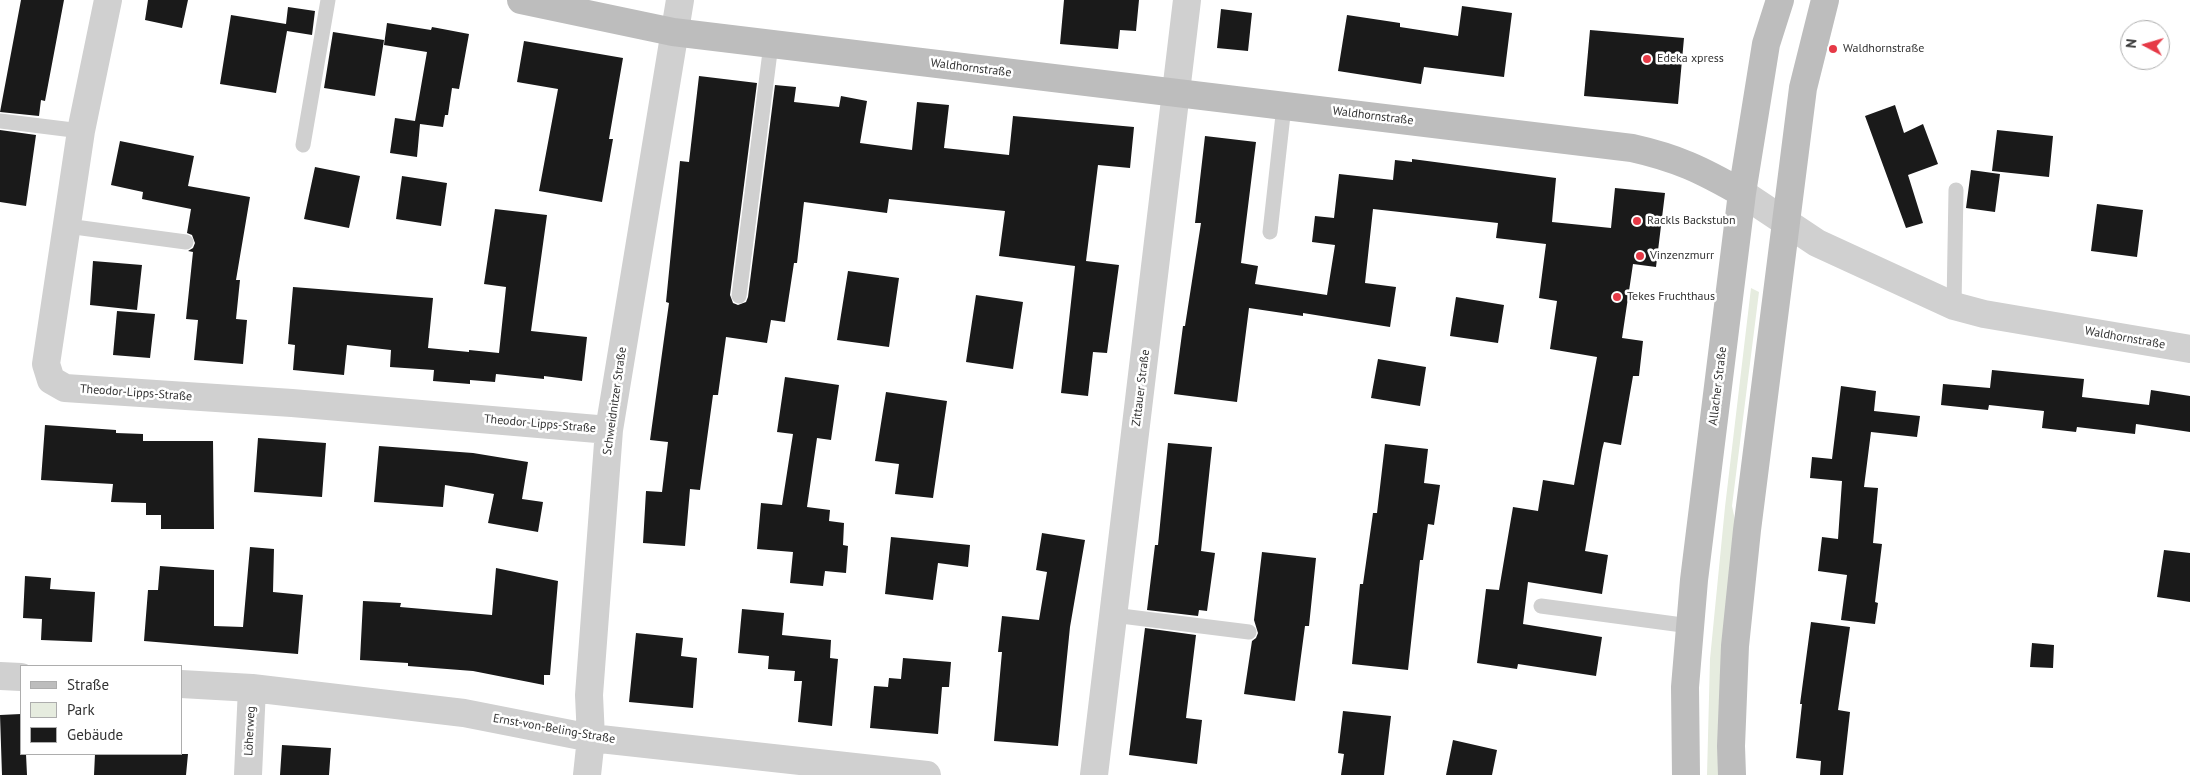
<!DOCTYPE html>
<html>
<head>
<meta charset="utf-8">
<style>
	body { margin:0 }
	#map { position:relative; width:2190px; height:775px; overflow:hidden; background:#fff; font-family:"PT Sans",sans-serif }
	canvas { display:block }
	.legend { position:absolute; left:20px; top:665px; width:162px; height:90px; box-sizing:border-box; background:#fff; border:1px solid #adadad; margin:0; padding:6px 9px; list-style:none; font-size:15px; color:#333 }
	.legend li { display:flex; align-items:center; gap:10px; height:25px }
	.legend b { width:25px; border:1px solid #adadad }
	.north { position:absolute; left:2120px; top:20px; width:50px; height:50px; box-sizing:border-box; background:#fff; border:1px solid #adadad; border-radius:50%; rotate:276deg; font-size:14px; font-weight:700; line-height:20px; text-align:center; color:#333 }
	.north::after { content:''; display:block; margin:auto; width:18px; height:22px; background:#e63946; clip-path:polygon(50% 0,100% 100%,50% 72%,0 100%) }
</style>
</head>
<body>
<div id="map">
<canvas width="2190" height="775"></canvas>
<ul class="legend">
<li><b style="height:6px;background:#bdbdbd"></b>Straße</li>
<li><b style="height:14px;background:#e6ecdf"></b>Park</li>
<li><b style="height:14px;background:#1a1a1a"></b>Gebäude</li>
</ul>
<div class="north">N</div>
</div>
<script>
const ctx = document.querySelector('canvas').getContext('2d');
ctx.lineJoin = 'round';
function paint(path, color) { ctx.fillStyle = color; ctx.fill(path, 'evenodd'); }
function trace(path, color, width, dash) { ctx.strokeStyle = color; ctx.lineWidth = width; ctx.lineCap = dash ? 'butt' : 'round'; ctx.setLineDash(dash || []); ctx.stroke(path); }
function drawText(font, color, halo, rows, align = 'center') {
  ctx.font = font + ' "PT Sans",sans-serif'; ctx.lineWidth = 5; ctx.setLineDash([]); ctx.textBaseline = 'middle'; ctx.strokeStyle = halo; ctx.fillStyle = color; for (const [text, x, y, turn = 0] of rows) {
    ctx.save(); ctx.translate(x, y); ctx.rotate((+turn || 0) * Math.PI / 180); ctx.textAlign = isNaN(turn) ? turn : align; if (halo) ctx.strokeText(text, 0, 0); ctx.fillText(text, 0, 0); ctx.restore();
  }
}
const green = new Path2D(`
	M1751,288L1759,292L1732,506L1740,544L1725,775H1707L1710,659L1725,507Z`);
const building = new Path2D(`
	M21,0H64L45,101L41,100L39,116L0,112Z
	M148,0H188L182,28L145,20Z
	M1064,0H1139L1136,31L1120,30L1118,49L1060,44Z
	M1462,6L1512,13L1504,77L1424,67L1421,84L1338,71L1347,15L1400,23V27L1458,36Z
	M288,7L315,11L312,35L287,31L276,93L220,84L231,15L286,24Z
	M1221,9L1252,13L1248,51L1217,48Z
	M387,23L431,30L432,27L469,34L459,89L452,88L448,115H445L443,127L420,124L417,157L390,153L395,118L415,121L427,52L384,45Z
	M1590,30L1684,38L1678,104L1584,96Z
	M333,32L384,40L375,96L324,88Z
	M524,41L623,58L609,139H613L602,202L539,191L558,89L517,82Z
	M699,76L757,83L730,295L733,303L738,305L746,302L748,297L775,85L796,87L794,102L839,107L841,96L867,101L860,143L912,150L917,102L949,105L944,148L1009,155L1013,116L1134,127L1130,168L1098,165L1086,261L1119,265L1107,353L1093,352L1088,396L1061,393L1075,266L999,256L1005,211L889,199L887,213L804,202L797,263H794L785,322L771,320L767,343L726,337L718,395H713L700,490L690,489L685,546L643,543L646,491L662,492L668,442L650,440L669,303L666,302L680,161L689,162Z
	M1895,105L1904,133L1923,124L1938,164L1908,175L1923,223L1906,228L1865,116Z
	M0,130L36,135L26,206L0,202Z
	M1997,130L2053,136L2049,177L1992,171Z
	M1205,136L1256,142L1241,263L1258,266L1255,284L1327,295L1335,245L1312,242L1315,216L1334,218L1339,174L1393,180L1395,160L1412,162V159L1556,178L1552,222L1611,228L1615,188L1665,193L1656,267L1633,264L1622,338L1643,341L1639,376H1633L1621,445L1604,442L1602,450L1585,551L1608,555L1602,594L1528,582L1523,624L1602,637L1596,676L1518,664L1517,669L1477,663L1486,589L1499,590L1513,507L1538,511L1543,480L1574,485L1597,357L1550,349L1557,301L1539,298L1546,244L1496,238L1498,223L1373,209L1365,283L1396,287L1390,327L1303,313V316L1249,308L1237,402L1174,394L1183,326H1185L1201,223H1195Z
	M120,141L194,156L188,186L250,197L236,280H240L236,319L247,320L243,364L194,360L198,320L186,319L193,252L188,251L193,248L195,243L192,235L187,233L191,209L142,199L143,192L111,185Z
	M315,167L360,176L349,228L304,219Z
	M1971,170L2000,174L1995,212L1966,208Z
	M402,176L447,183L441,226L396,219Z
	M2097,204L2143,210L2137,257L2091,251Z
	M495,209L547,215L531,331L587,337L582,381L544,376V379L496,374L495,382L470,380V384L433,381L434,370L390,367L391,350L347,345L344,375L293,370L295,345L288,344L293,287L433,298L428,348L469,352V350L499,353L506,287L484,284Z
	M93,261L142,265L137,310L90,305Z
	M848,271L899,278L889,347L837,340Z
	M976,295L1023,302L1013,369L966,362Z
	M1456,297L1504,305L1498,343L1450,336Z
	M117,311L155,314L150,358L113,355Z
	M1378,359L1426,367L1420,406L1371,398Z
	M1992,370L2084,379L2082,397L2149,405L2151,390L2190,396V432L2136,424L2135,434L2077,427L2076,432L2042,428L2044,411L1989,405L1988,410L1941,405L1943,384L1990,388Z
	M785,377L839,385L831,440L817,438L807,507L830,510L829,521L844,523L843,545L848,546L846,573L825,571L823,586L790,583L793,552L757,549L761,503L782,505L793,434L777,432Z
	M1841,386L1876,391L1874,411L1920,416L1917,437L1871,432L1864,487L1878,488L1873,543L1882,544L1875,602L1878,603L1875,624L1841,620L1847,575L1818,571L1822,537L1838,539L1842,481L1810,478L1812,457L1832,459Z
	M886,392L947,401L933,498L895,494L899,464L875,461Z
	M45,425L116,430V433L143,434V441H213L214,529H161V515H146V503L111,502L113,484L41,480Z
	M258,438L326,443L322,497L254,492Z
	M1168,443L1212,447L1201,551L1215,553L1207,611L1199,610L1198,616L1147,610L1155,545H1158Z
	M1385,444L1428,449L1424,483L1440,485L1434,525L1428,524L1423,560H1420L1408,670L1352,664L1360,584H1363L1373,513H1377Z
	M379,446L473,453L528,462L522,499L543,502L538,532L488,523L494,494L445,485L443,507L374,502Z
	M1042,533L1085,540L1070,627L1058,746L994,741L1002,652H998L1002,616L1039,620L1047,572L1036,570Z
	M891,537L970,545L968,567L938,563L933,600L885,594Z
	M250,547L274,549L273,592L303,595L298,654L144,641L148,590H158L160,566L214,570V626L243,627Z
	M2164,550L2190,553V602L2157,597Z
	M1262,552L1316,558L1309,626H1305L1295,701L1244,694L1252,641L1256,638L1258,633L1254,620Z
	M496,568L558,581L550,675H544V685L473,671L408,666V663L360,660L363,601L401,603L400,607L492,615Z
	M25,576L51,578L50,589L95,592L92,642L41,640L42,619L23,618Z
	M742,609L784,613L782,635L831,640L830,658L838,659L832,726L798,722L802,681H794L795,671L768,669L769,656L738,653Z
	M1811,622L1850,627L1838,710L1850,712L1843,775H1820L1821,761L1796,758L1802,704H1800Z
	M1145,628L1196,635L1186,718L1202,720L1197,764L1129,755Z
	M636,633L683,638L681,656L697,658L693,708L629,702Z
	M2032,643L2054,645L2053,668L2030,667Z
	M903,658L951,662L949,687H942L938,734L870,728L874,686L888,687L889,678L901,679Z
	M1343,711L1391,716L1384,775H1341L1344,754L1338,753Z
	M21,714V754H26L27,775H2L0,715Z
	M1453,740L1497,750L1492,775H1446Z
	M282,745L331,748L329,775H280Z
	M95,754H188L186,775H94Z`);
const lane = new Path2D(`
	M0,121L81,131
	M303,145L328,0
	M67,226L186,242
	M1270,232L1284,106
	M739,296L771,44
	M1954,306L1956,190
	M1541,606L1690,626
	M1113,615L1249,632`);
const street = new Path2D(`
	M108,0L81,131L46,364L51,380L65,388L292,403L609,430
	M1742,193L1817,243L1954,306L1984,314L2190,349
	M0,676L21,677
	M181,684L252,688L464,713L591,738L927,775
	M248,775L252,688
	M587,775L591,738L589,695L609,430L680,0
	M1094,775L1187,0`);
const secondary = new Path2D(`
	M521,0L673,32L1632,148C1677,158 1702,170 1742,193
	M1686,775L1685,687L1694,580L1742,193L1766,44L1780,0
	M1732,775L1731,746L1735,646L1747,530L1803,88L1825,0`);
const markers = [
	[1833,49,5,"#e63946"],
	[1647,59,5,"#e63946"],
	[1637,221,5,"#e63946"],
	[1640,256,5,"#e63946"],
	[1617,297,5,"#e63946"]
];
const poiNames = [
	["Waldhornstraße",1843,49],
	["Edeka xpress",1657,59],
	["Rackls Backstubn",1647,221],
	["Vinzenzmurr",1650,256],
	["Tekes Fruchthaus",1627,297]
];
const streetNames = [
	["Waldhornstraße",971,68,7],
	["Waldhornstraße",1373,116,7],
	["Waldhornstraße",2125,338,10],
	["Allacher Straße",1718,386,-83],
	["Zittauer Straße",1141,388,-83],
	["Theodor-Lipps-Straße",136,393,4],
	["Schweidnitzer Straße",615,401,-82],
	["Theodor-Lipps-Straße",540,424,5],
	["Ernst-von-Beling-Straße",554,729,10],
	["Löherweg",250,731,-87]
];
paint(green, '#e6ecdf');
paint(building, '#1a1a1a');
trace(lane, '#d0d0d0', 15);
trace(street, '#d0d0d0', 28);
trace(secondary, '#bdbdbd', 28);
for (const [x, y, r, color] of markers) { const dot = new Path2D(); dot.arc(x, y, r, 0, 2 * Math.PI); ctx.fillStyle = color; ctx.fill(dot); trace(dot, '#fff', 2); }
drawText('12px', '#333', '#fff', poiNames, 'left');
drawText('12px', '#333', '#fff', streetNames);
</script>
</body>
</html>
